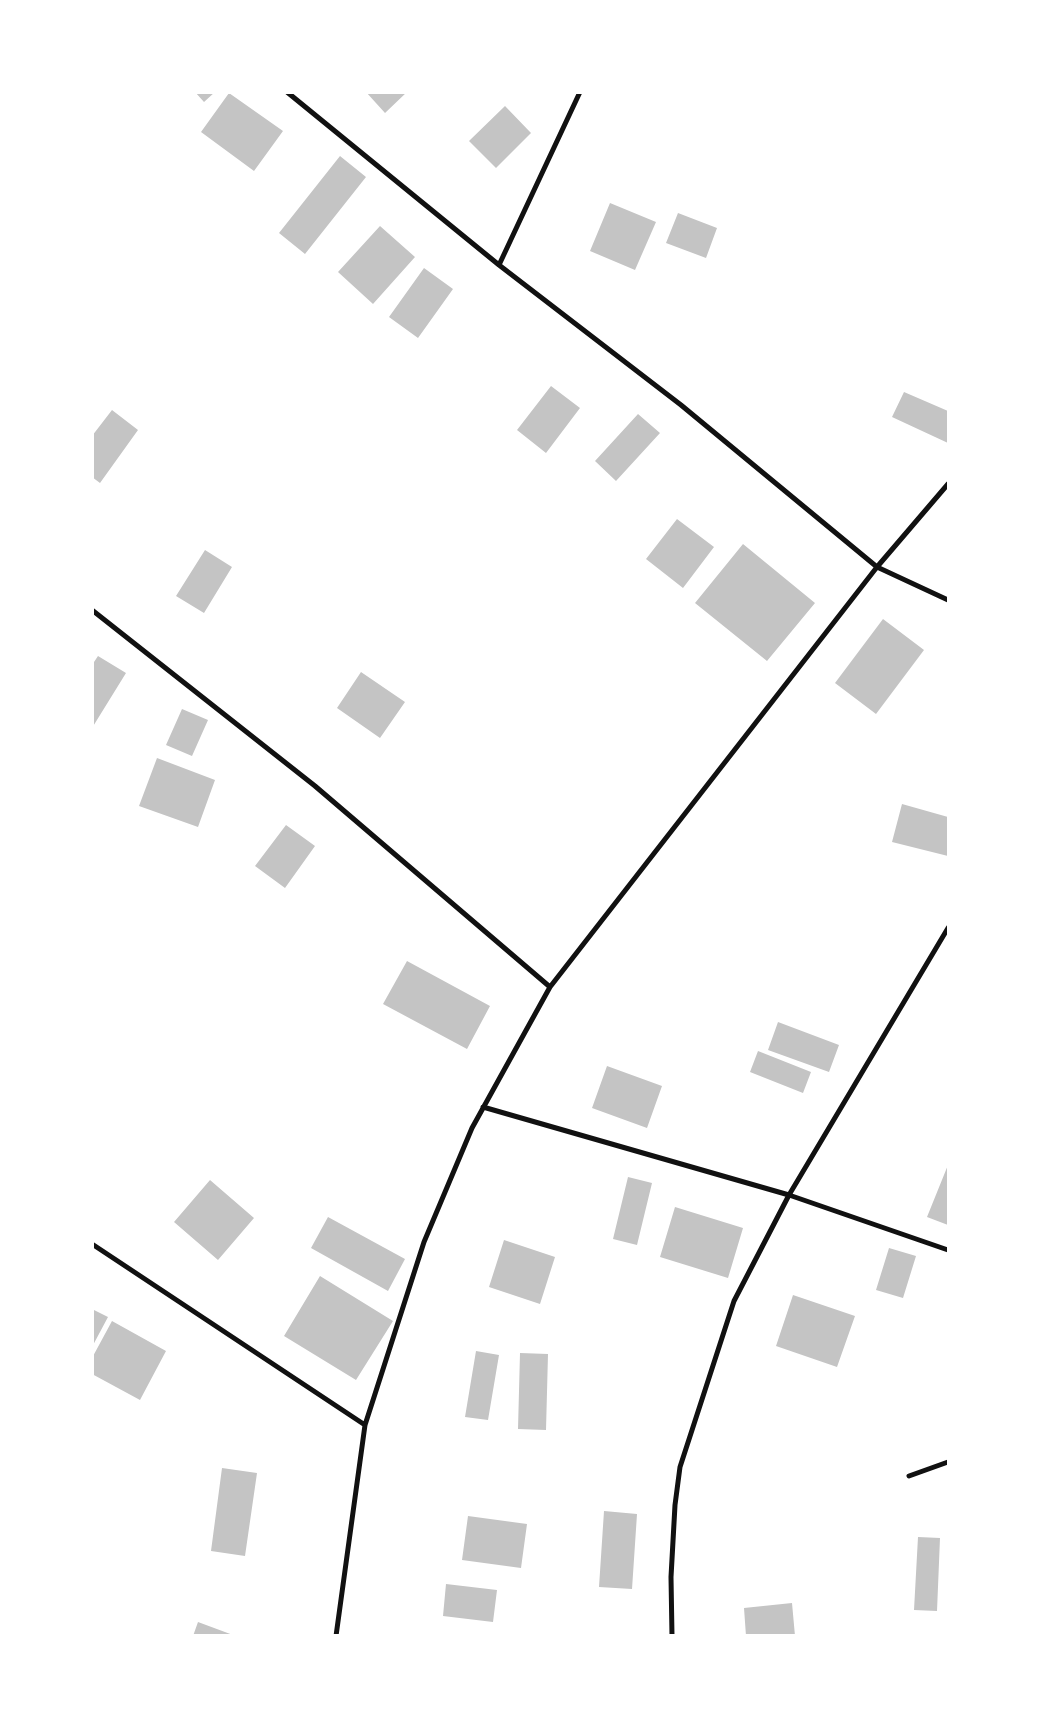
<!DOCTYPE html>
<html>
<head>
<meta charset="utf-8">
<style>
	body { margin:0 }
	#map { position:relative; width:1041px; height:1728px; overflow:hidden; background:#fff; font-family:"Zilla Slab",serif }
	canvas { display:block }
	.frame { position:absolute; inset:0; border:94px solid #fff; pointer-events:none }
</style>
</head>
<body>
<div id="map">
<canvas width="1041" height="1728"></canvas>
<div class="frame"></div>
</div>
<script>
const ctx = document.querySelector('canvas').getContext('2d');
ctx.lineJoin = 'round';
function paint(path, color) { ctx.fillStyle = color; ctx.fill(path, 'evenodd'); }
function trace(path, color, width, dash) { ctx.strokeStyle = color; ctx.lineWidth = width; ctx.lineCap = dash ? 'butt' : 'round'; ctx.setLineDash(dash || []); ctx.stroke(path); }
const building = new Path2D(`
	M195,92H215L204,102Z
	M366,92H407L385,113Z
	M229,93L283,131L254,171L201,132Z
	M505,106L531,133L496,168L469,141Z
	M340,156L366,177L305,254L279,233Z
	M610,203L656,222L635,270L590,251Z
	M678,213L717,228L706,258L666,243Z
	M380,226L415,257L373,304L338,272Z
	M424,268L453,289L418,338L389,317Z
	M551,386L580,408L546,453L517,430Z
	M904,392L948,411V443L892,417Z
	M112,410L138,430L100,483L92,477V436Z
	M638,414L660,433L616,481L595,461Z
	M677,519L714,547L683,588L646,559Z
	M743,544L815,603L767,661L695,603Z
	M205,550L232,567L204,613L176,596Z
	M883,619L924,650L876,714L835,683Z
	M98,656L126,673L92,728V665Z
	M361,672L405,702L380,738L337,708Z
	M182,709L208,720L192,756L166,745Z
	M157,758L215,780L198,827L139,806Z
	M902,804L948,817V856L892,842Z
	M286,825L315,846L285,888L255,866Z
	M407,961L490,1006L467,1049L383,1004Z
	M778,1022L839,1045L829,1072L768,1050Z
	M758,1051L811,1072L803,1093L750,1072Z
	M607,1066L662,1086L647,1128L592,1108Z
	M948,1165V1225L927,1217Z
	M628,1177L652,1183L637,1245L613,1239Z
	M210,1180L254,1218L218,1260L174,1222Z
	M675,1207L743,1228L728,1278L660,1257Z
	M328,1217L405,1259L388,1291L311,1248Z
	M504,1240L555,1257L540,1304L489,1287Z
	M889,1248L916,1256L903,1298L876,1290Z
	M320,1276L393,1321L356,1380L284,1336Z
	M793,1295L855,1316L837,1367L776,1346Z
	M92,1309L108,1317L92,1347Z
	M112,1321L166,1351L140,1400L92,1374V1358Z
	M476,1351L499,1355L488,1420L465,1417Z
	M520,1353L548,1354L546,1430L518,1429Z
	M222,1468L257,1473L245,1556L211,1551Z
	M604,1511L637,1514L632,1589L599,1587Z
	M468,1516L527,1524L521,1568L462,1560Z
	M918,1537L940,1538L937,1611L914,1610Z
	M446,1584L497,1590L493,1622L443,1616Z
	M792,1603L795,1636H746L744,1608Z
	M198,1622L233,1635L232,1636H193Z`);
const minor = new Path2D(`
	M287,92L499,265L681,405L877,567L948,600
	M499,265L580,92
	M92,610L315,786L550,987
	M483,1107L789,1195L948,1250
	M92,1244L365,1425
	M909,1476L948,1462
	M336,1636L365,1425L424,1242L472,1128L550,987L877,567L948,484
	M672,1636L671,1577L675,1505L680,1467L734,1301L789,1195L948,928`);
paint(building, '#c4c4c4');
trace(minor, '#111', 5);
</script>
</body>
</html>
